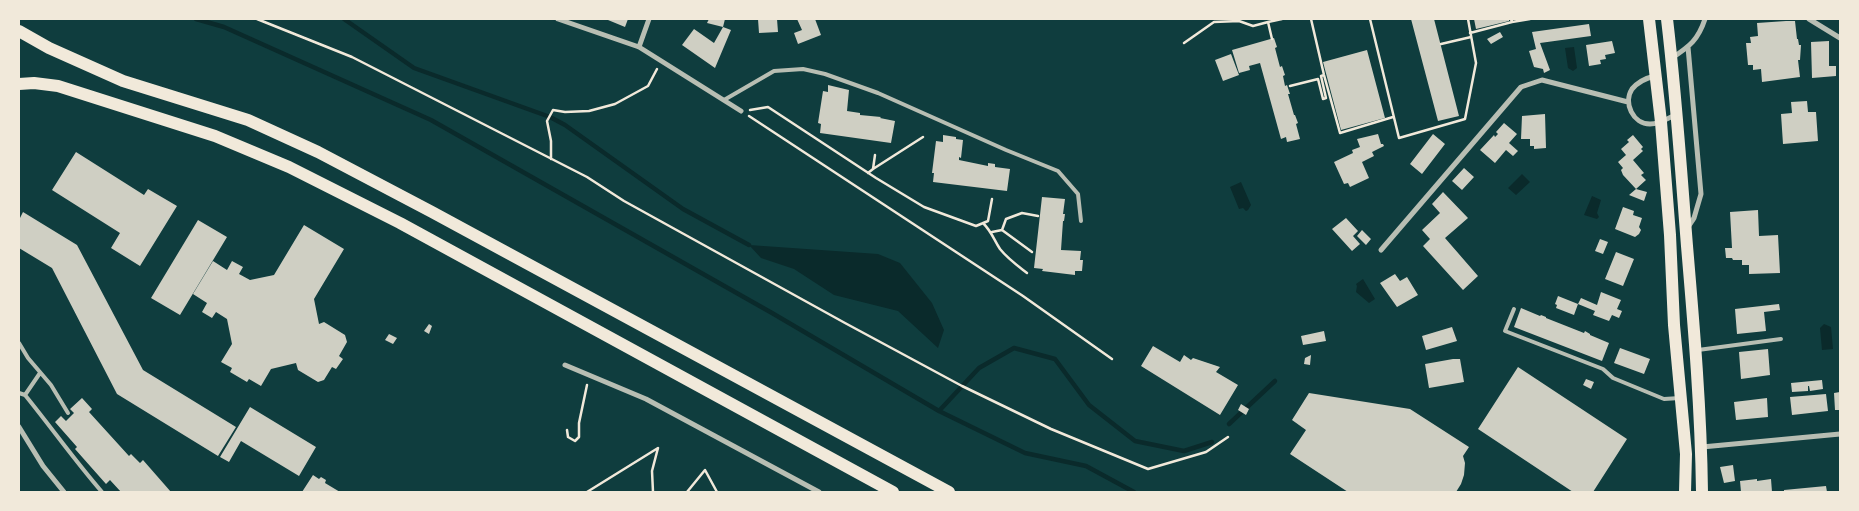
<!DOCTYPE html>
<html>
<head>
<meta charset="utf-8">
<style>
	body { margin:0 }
	#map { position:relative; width:1859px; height:511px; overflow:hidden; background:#0f3d3e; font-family:"Nunito Sans",sans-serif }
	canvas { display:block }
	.frame { position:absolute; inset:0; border:20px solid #f1e9da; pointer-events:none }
</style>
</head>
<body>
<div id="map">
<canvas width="1859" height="511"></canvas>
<div class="frame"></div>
</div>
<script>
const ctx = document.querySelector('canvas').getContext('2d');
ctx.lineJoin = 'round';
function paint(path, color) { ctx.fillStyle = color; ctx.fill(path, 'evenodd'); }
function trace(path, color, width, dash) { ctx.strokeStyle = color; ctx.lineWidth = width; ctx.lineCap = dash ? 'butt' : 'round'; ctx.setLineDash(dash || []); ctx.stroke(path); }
const water = new Path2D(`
	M1574,47L1577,68L1573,71L1568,68L1565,48Z
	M1522,174L1530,182L1516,195L1508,188Z
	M1241,182L1251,205L1248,210L1246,211L1243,208L1239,209L1230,187Z
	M1592,196L1601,200L1597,213L1599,217L1597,219L1584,215Z
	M749,245L878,254L900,263L932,303L944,330L938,348L898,311L834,295L794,269L761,258Z
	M1363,279L1375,299L1369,303L1356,292L1357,286L1356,284Z
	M1824,324L1831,327L1833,349L1822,350L1820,328Z`);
const stream = new Path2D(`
	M196,19L224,27L431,120L772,313L939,411L1025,453L1086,466L1134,492
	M344,19L414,68L550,117L565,125L683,209L749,245
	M939,411L979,368L1014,348L1055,359L1089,405L1135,441L1184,451L1212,442
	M1229,424L1275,381`);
const building = new Path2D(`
	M609,19H628L625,27L608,20Z
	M709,19H725L723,27L707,23Z
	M758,19H777L778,32L759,33Z
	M797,19H815L821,35L798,44L794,33L802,30Z
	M1411,19H1434L1459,116L1438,121Z
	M1474,19H1509V21L1476,29Z
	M1786,21H1795L1797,39H1798L1799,45H1801L1800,60H1798L1800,77L1762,82L1761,69L1753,70V65H1748L1746,43H1751L1750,37L1758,36L1757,23Z
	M1589,24L1591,36L1540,43L1550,70L1544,73L1543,69L1534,67L1529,51L1536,49L1532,32Z
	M723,27L731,30L715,68L682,45L694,29L714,43Z
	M1500,32L1503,37L1491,44L1487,39Z
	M1274,38L1277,47L1275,48L1280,67L1282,66L1285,75L1283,76L1285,86L1287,85L1290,94H1288L1294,115H1295L1298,123L1296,124L1300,139L1287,142L1286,137L1281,139L1260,63L1249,66L1250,70L1239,73L1232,50Z
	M1612,41L1615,53L1605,55L1606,59L1600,60L1601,64L1589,66L1586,45Z
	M1829,41V66H1836V76L1812,78L1811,42Z
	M1367,50L1385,118L1341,130L1323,62Z
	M1231,54L1239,75L1223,81L1215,60Z
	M828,85L849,90L847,111L860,113V115L881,117L880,118L895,121L891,143L820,133L821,124L818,123L823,91L828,92Z
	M1807,101L1808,112H1816L1818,141L1783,144L1781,114L1792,113L1791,102Z
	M1545,114L1546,148L1534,149V146H1530V139H1521L1522,116Z
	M1504,123L1517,134L1509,143L1518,151L1513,156L1506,150L1495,163L1480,150L1494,135L1495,137L1498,134L1496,132Z
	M1378,134L1381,144H1383L1384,146L1372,152L1374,156L1362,162L1369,178L1350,187L1348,183L1344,184L1334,162L1353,153L1352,150L1360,147L1357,139Z
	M1433,134L1445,144L1422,174L1410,164Z
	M943,135L956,137V139L963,140L961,158L959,157V160L988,166V163L995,164V167L1010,169L1007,191L933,182L934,173H932L936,141L943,142Z
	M1633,135L1643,147L1641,149L1643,151L1633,160L1644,173L1641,175L1646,180L1636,189L1623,175L1621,170L1623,168L1618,162L1626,155L1621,149L1629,142L1627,140Z
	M76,152L144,195L148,189L177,206L140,266L111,248L120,233L52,190Z
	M1464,168L1474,177L1462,190L1452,181Z
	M1636,189L1647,192L1644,201L1629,195Z
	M1443,192L1468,218L1445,238L1478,276L1463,290L1423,246L1430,239L1422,230L1440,213L1432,204Z
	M1042,197L1065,199L1063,214H1065L1064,221H1063L1061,250L1081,251L1080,260H1083L1082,271H1075V275L1042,271L1043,269L1034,268Z
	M1623,207L1634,211L1633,215L1642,218L1639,227L1641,230L1639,234L1635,237L1615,229Z
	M1758,210L1759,236L1778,235L1780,273L1749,274V265H1742V260H1733L1732,258H1726L1725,248H1732L1730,212Z
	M23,212L77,245L143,370L236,427L218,456L117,394L52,268L19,248V220Z
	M1346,218L1358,231L1353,236L1360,244L1352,251L1332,229Z
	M198,220L227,237L180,315L151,298Z
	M304,225L344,249L314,299L319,324L324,322L345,335L347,342L339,356L343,359L336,369L332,367L324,380L318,382L298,370L296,363L271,369L261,386L249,379L247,382L230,372L232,368L221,362L232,344L227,319L216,312L212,318L202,312L207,303L193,294L213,261L227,270L232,261L243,267L239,274L250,280L274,275Z
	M1362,230L1371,239L1366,245L1357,236Z
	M1600,239L1608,242L1603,254L1595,251Z
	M1616,252L1634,259L1623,286L1605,279Z
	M1395,274L1400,281L1407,277L1418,295L1397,307L1380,283Z
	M1601,292L1621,300L1617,309L1622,311L1619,318L1612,315L1609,321L1593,315L1595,311L1578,304L1581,298L1597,305Z
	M1558,296L1578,304L1574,315L1556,308L1557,305L1555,304Z
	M1779,304L1780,310L1764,312L1766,331L1737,334L1735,309Z
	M1521,308L1540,316L1541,315L1546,317V318L1584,333L1585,331L1590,334V335L1609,343L1602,361L1514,327Z
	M429,324L432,326L429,334L424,331Z
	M1452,327L1457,341L1426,350L1422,336Z
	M1324,331L1326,341L1303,345L1301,336Z
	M389,334L397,338L393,344L385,340Z
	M1153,346L1180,362L1184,355L1191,360L1193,358L1220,367L1216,372L1238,385L1220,415L1141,366Z
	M1620,348L1650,359L1644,374L1614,363Z
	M1768,349L1770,375L1741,379L1739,352Z
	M1311,355L1310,365L1304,364L1305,358Z
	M1453,359H1460L1464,382L1429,388L1425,364Z
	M1518,367L1627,439L1593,492H1573L1478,429Z
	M1586,379L1594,382L1591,389L1583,385Z
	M1822,380L1823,389L1810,391L1809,386H1808V391L1792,392L1791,383Z
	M1840,392V410H1835L1834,393Z
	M1309,393L1410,409L1469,447L1463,456L1465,463L1464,475L1461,484L1456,492H1348L1290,454L1306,430L1292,420Z
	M1826,394L1828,411L1792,415L1790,397Z
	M82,398L92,409L89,412L129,456L131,454L140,463L143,460L171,492H121L110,480L106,484L75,449L77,447L55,422L61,416L66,421L74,413L70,409Z
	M1767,398L1768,417L1736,420L1734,402Z
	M1241,404L1249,409L1246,415L1238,410Z
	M250,407L316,447L299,476L241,441L229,462L220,457Z
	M1733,465L1735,481L1724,483L1720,467Z
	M313,475L319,479L321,477L326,480L325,483L340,492H302Z
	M1757,479V481L1771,479L1772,492H1741L1740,481Z
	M1826,486L1827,492H1784V490Z`);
const path = new Path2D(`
	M257,19L352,57L587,177L624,201L845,323L962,386L1051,429L1148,469L1206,452L1228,437
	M1311,19L1324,75L1340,133L1393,117
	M1370,19L1399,138L1465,119L1476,63L1468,19
	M1512,22L1530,19
	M1470,33L1512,22L1511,19
	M1272,39L1268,22L1282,19
	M1184,43L1214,22L1239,21L1253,26L1268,22
	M1441,44L1471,37
	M1290,86L1318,79L1323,99L1326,98L1321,76L1324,75
	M750,110L768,107L876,178L924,207L976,226L988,221L992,199
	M749,116L1023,296L1112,359
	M551,159V141L547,121L553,110L565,112L589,111L615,104L648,86L657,69
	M873,169L923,137
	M868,173L873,169L875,155
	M983,223C992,232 994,240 1000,249C1008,259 1018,266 1027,273
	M1002,230L1032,252
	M992,232L1002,230L1006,219L1022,213L1038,216
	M567,430L568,437L575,441L579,437V423L587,385
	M587,492L658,448L652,471L653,492
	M687,492L705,470L717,492`);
const service = new Path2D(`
	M724,100L774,71L803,69L825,74L878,93L1006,150L1058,171L1078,194L1081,221
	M1514,309L1505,331L1603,369L1613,378L1664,399L1680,398
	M19,343L28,358L51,385L68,413
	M1698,350L1781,339
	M19,393L25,395C51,427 75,461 102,492
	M25,395L40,373`);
const minor = new Path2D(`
	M558,19L639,47L741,111
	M1809,19L1840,38
	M639,47L649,19
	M1672,58C1690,46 1698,40 1705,19
	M1655,76C1646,78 1638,82 1632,89C1623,103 1633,124 1650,124C1659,124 1667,119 1675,115
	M1688,227L1694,218L1701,194L1688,47
	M1381,250L1521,87L1542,80L1628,102
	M565,365L646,399L819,492
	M19,427L43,466L64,492
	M1702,447L1840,434`);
const primary = new Path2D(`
	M1649,19L1661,122L1670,235L1674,325L1686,454L1685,492
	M1667,19C1676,94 1681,170 1687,246C1694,328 1701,410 1702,492
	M19,31L49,48L123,81L248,120L318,152L432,212L949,492
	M19,84L34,83L58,86L215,136L289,167L400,223L893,492`);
paint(water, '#0a2a2b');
trace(stream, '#0a2a2b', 4.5);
paint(building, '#cfcfc3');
trace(path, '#f1e9da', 2.5);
trace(service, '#b8beb3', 4);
trace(minor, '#b8beb3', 5);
trace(primary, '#f1e9da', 12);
</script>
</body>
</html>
